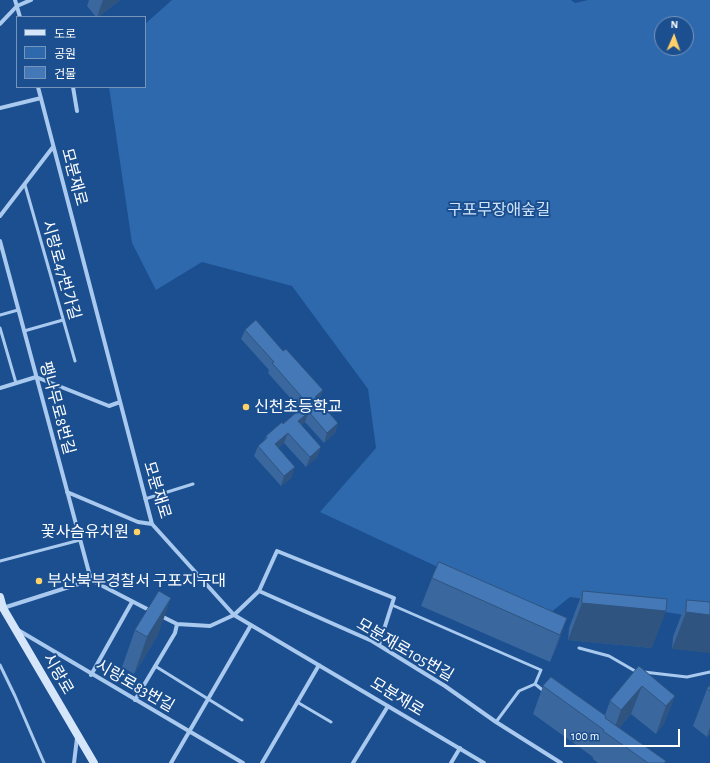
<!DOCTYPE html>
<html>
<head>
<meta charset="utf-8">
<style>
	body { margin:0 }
	#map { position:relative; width:710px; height:763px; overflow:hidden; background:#1b4f8f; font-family:"Alegreya Sans","Noto Sans KR",sans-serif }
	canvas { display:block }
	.legend { position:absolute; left:16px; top:16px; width:130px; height:72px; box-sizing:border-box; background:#1b4f8f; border:1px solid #7695bc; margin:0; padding:5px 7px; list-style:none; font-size:12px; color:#fff }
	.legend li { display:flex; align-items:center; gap:8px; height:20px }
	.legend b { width:20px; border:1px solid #7695bc }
	.north { position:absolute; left:654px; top:16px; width:40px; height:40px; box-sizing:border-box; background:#1b4f8f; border:1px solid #7695bc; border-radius:50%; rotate:2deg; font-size:11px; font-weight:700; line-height:16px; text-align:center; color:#fff }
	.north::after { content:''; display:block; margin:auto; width:14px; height:18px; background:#ffd166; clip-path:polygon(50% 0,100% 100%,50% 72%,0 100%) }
	.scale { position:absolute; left:564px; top:729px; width:116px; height:18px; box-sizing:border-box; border:2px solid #fff; border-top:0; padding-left:5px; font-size:12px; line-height:14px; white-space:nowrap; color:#fff; -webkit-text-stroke:3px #1b4f8f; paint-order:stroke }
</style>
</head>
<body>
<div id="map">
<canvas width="710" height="763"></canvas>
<ul class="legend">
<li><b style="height:5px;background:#d6e6fa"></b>도로</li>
<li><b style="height:11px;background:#2e69ad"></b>공원</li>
<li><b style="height:11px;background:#4478b7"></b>건물</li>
</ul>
<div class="north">N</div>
<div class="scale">100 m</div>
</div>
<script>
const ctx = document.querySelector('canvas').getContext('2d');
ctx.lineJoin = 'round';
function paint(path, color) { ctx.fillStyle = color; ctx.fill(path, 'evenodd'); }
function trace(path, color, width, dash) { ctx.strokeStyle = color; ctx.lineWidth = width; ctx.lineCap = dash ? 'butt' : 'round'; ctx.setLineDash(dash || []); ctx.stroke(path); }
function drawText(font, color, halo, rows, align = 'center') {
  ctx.font = font + ' "Alegreya Sans","Noto Sans KR",sans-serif'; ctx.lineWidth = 4; ctx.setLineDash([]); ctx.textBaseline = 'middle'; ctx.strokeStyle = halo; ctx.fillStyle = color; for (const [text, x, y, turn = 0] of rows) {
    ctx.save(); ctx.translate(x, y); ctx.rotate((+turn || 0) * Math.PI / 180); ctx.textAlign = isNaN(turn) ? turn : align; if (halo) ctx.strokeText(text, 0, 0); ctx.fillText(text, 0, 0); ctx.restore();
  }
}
const green = new Path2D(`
	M172,0H571L575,3L588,0H710V619L570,597L545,617L320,512L376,448L368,389L292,286L202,262L156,290L132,243L109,87H145V24ZM662,24H686V48H662Z`);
const lane = new Path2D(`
	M25,185L75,361
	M0,315L18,310
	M0,328L16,383
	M24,331L63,320
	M145,499L193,484
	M0,561L80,540
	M392,605L541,670L535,684L519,691L496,722
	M579,648L609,656L635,671L687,677L710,672
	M0,665L15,696L44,763
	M155,666L242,720
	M535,684L545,692
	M297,702L331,722`);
const street = new Path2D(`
	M15,0L20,17
	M0,24L17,6L31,0
	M38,87L152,524L234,615L484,763
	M73,87L77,111
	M0,108L41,98
	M0,216L53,147
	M0,241L91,580
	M0,388L36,377L109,406L120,402
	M67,492L138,522L152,524
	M259,591L277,551L394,598L379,645
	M3,608L91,580L151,611
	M159,615L177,624L210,626L234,615L259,591L372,641L445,686L496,722L561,763
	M18,630L243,763
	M91,675L132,602
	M135,700L175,633L177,624
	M74,763L77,738
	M171,763L251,625
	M262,763L319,665
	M353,763L388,706
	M451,763L460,748`);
const secondary = new Path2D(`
	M0,597L3,608L94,763`);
const wall = new Path2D(`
	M89,0H120L98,17H96L87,6Z
	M245,330L283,351L323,390L319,400L318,401L338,423L335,433L324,443L305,422L301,425L321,447L317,457L306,467L284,443L278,448L292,477L281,486L254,456L258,446L264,441L266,436L283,424L300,409L268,373L269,370L241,339Z
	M432,578L567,618L557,646L550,662L421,606Z
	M583,591L652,648L568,640L569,628Z
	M687,600L710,602L672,649L673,637Z
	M135,630L158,635L134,674L122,667Z
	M639,666L675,696L664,723L656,734L631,714L619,728L665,763H598L593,759V757L533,714L543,686L605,715L610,701Z
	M710,685V733L707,737L693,726L707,689Z`);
const shadedWall = new Path2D(`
	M103,0H120L98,17H97Z
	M323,390L319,400L311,407L315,397Z
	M309,412L305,422L294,431L298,421Z
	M338,423L335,433L324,443L327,433Z
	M288,433L284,443L271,454L275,444Z
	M321,447L317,457L306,467L310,457Z
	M295,467L292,477L281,486L284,476Z
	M171,598L158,635L134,674L147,637Z
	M582,603L666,611L652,648L568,640Z
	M686,612L710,615V653L672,649Z
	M567,618L557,646L550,662L560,635Z
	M642,686L631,714L611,738L621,710Z
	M675,696L664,723L656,734L666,706Z
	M710,727V733L707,737Z`);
const building = new Path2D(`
	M256,320L283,351L286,349L323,390L315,397L338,423L327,433L309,412L298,421L321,447L310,457L288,433L275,444L295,467L284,476L258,446L267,438L266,436L282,422L283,424L307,403L272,363L274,362L245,330Z
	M439,562L567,618L560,635L432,578Z
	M159,591L171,598L147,637L135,630Z
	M583,591L667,599L666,611L582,603Z
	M687,600L710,602V615L686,612Z
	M639,666L675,696L666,706L642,686L621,710L610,701Z
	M551,677L606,716L605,718L666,761L664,763H648L603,731L604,730L543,686Z
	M710,685V691L707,689Z`);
const markers = [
	[246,407,4,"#ffd166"],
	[137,532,4,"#ffd166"],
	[39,581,4,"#ffd166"]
];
const streetNames = [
	["모분재로",74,177,75],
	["시랑로47번가길",61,270,74],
	["팽나무로8번길",57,408,75],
	["모분재로",157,490,73],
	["모분재로105번길",405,650,30],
	["시랑로",58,674,60],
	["시랑로83번길",135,686,30],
	["모분재로",397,697,31]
];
const parkNames = [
	["구포무장애숲길",499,210]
];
const poiNames = [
	["신천초등학교",254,407],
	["꽃사슴유치원",129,532,"right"],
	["부산북부경찰서 구포지구대",47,581]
];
paint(green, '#2e69ad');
trace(lane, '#a9c9ee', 3);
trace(street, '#a9c9ee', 4);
trace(secondary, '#d6e6fa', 8);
paint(wall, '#3a679d');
paint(shadedWall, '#305480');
paint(building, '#4478b7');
trace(building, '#305480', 1);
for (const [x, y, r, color] of markers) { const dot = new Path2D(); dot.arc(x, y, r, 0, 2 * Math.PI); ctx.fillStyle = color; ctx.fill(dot); trace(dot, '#1b4f8f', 1.5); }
drawText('16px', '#fff', '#1b4f8f', streetNames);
drawText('16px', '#cfe3fa', '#1b4f8f', parkNames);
drawText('16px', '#fff', '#1b4f8f', poiNames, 'left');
</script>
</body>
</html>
